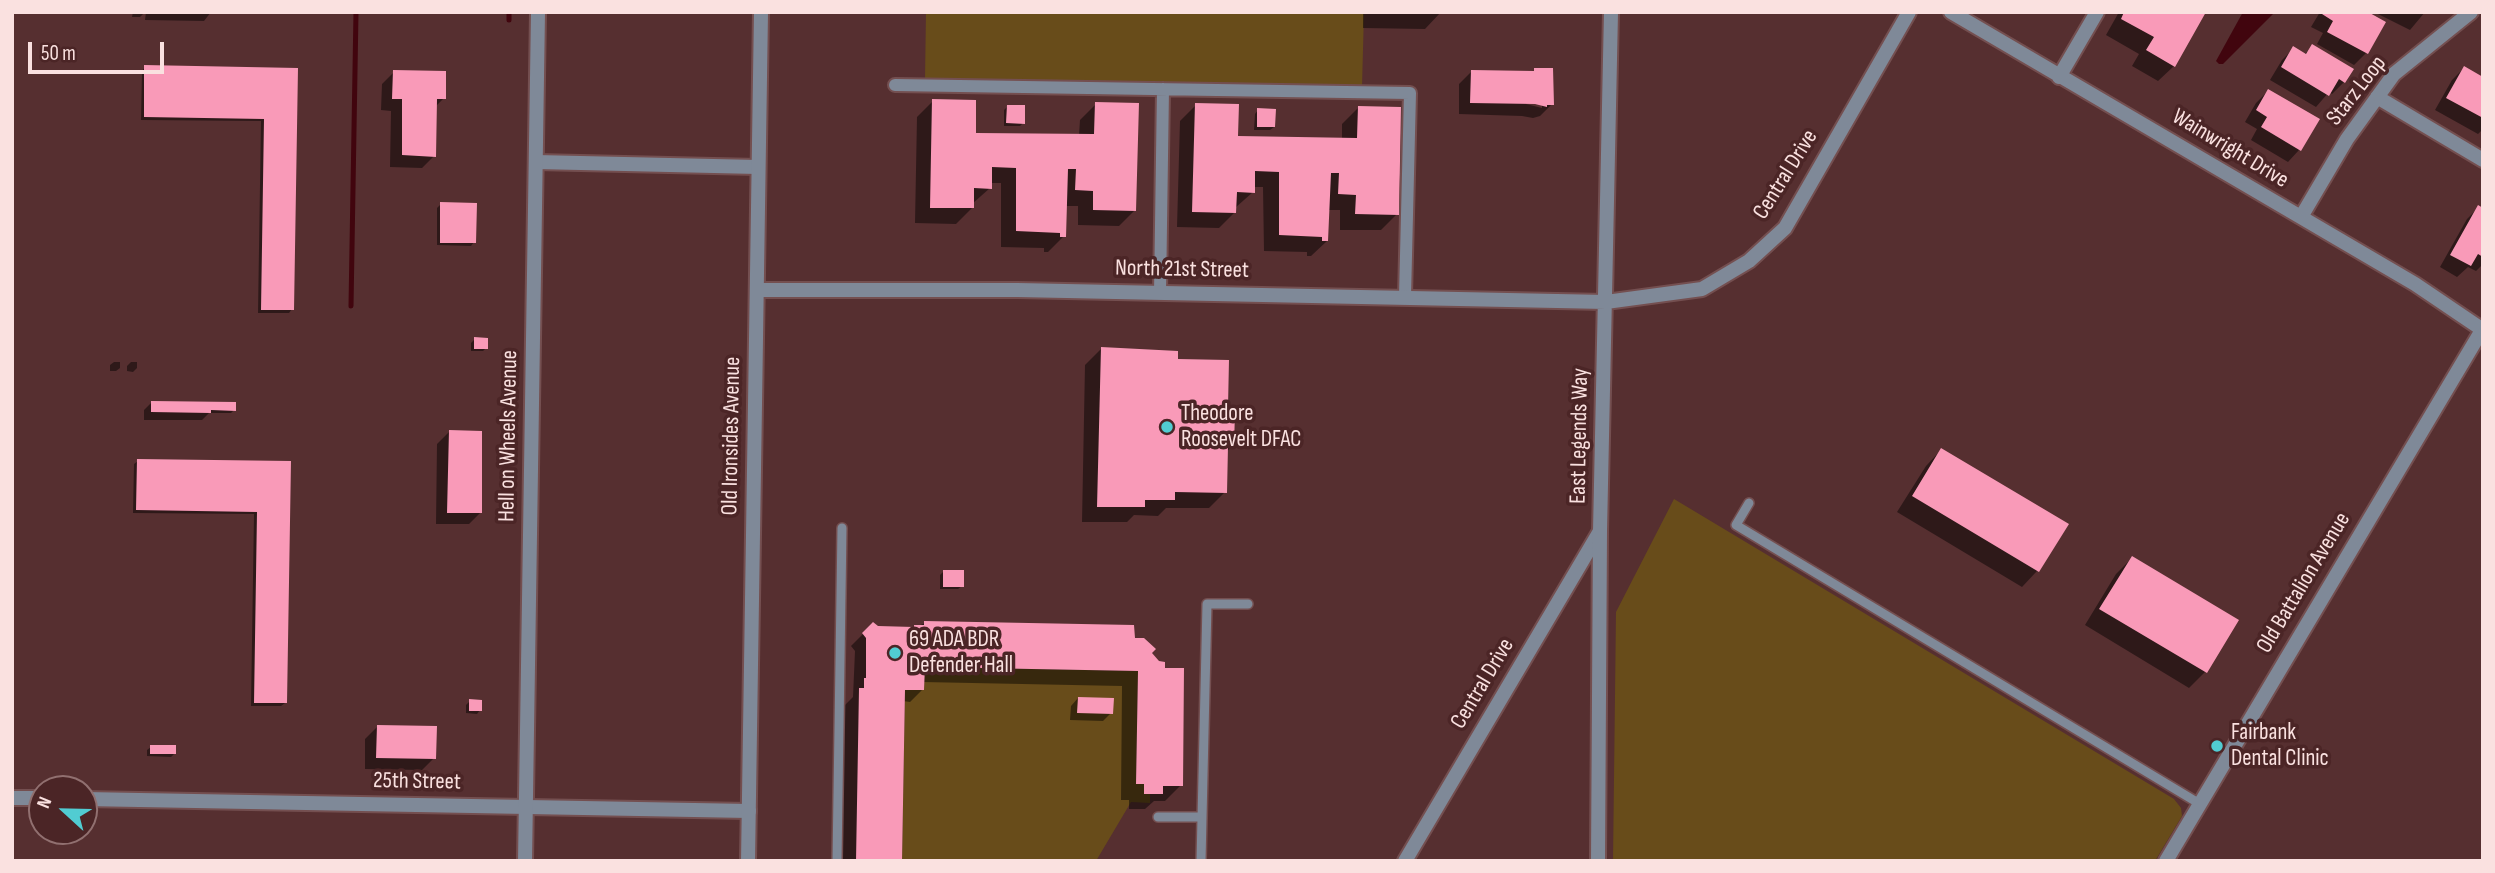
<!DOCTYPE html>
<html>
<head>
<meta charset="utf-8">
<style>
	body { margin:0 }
	#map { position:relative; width:2495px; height:873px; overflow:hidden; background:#562f30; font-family:"Sofia Sans Condensed",sans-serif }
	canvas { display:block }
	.frame { position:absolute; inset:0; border:14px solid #fae1e0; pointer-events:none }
	.north { position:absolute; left:28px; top:775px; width:70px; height:70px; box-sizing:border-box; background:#4b2526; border:2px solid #917070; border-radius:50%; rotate:292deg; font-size:19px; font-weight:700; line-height:28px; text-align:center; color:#fae1e0 }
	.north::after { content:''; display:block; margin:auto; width:24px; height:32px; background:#51ccd2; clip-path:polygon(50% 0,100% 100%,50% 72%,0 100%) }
	.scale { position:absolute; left:28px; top:42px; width:136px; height:32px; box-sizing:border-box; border:4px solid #fae1e0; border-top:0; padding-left:9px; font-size:21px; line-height:24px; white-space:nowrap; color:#fae1e0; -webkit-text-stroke:5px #4b2526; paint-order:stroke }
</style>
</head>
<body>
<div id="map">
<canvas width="2495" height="873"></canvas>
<div class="frame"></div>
<div class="north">N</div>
<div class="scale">50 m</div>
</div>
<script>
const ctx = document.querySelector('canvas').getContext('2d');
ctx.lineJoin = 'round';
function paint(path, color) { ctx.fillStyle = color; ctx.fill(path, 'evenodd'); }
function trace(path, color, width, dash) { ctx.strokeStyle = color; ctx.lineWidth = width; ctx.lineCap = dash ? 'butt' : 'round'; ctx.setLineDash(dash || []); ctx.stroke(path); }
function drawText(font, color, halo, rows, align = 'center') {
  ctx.font = font + ' "Sofia Sans Condensed",sans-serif'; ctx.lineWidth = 7; ctx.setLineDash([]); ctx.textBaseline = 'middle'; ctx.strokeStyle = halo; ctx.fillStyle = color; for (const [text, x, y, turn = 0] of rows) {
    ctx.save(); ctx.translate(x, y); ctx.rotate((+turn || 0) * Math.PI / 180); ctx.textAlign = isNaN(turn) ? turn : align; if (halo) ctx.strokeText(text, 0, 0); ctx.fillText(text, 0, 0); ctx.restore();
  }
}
const green = new Path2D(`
	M926,12H1364L1362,87L925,79Z
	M1674,499L2174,799L2181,808L2182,816L2155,861H1613L1616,612Z
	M925,667L1138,671L1136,784H1144L1150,794V803L1131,802L1096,861H902L905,690H924Z`);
const water = new Path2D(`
	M2243,12H2275L2223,64H2219L2216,61Z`);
const shadow = new Path2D(`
	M133,12L143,13L145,12L140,17H132Z
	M146,12H211L204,21L145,20Z
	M1363,12H1441L1425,29L1363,28Z
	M2119,12H2204L2174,66L2158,81L2132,66L2139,54L2106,35Z
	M2320,12H2364L2383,23L2366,53L2354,65L2317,44L2323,33L2311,27Z
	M2374,12H2425L2410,30Z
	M2312,47L2344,82L2332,94L2329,92L2316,107L2270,80L2282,60L2294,48L2304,55Z
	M145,67L297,69L292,309L289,313H258L261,121L141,120L142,71Z
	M2464,68L2483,79V129L2478,134L2435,110L2452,80Z
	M1535,70L1552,104L1540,116L1533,118L1522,116L1459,114V84L1471,72L1532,73ZM1527,101L1542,104V108L1526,104Z
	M394,72L444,98L435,107L434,156L422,168L390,167L391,111L381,110L382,84Z
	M2268,91L2299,150L2288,162L2251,140L2257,129L2245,122L2256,103Z
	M933,101L974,134L1079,135L1080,120L1096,104L1135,210L1119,226L1078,225V206H1065L1064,236L1048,252H1044V248L1001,247V183H990V188L972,204V208L956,224L915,223L917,117Z
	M1196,105L1236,138L1342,139V124L1358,108L1397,214L1381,230H1340V210H1328L1327,241L1311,256H1307V252L1264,251L1263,187H1253V192L1235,208V212L1219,228L1177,227L1180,121Z
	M1007,107L1023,123L1020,126H1004V110Z
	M1258,110L1274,127L1270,130H1254L1255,114Z
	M441,204L474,242L471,246L437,245V208Z
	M2479,207L2483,210V264L2476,271L2468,267L2457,277L2440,267L2467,219Z
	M475,339L486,348L483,351H471V343Z
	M1101,349L1176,360L1227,409L1233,446L1226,452L1225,492L1209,508H1166L1158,516L1134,515L1127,522H1082L1085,365Z
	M114,362H120V368L116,371H110V365Z
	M131,362H137V368L133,372L127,371V366Z
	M151,403L234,410L231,413H209L202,420H144V410Z
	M449,432L481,512L469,524H436L437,444Z
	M1941,450L2067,524L2037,571L2022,587L1897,512L1926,466Z
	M138,461L289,463L285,703L281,706H251L254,514L133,513L134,464Z
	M2132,558L2205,672L2189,688L2085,625L2116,574Z
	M944,571L962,586L958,589H940V575Z
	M925,623L1133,640L1149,653L1181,785L1165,801H1154L1145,809H1129V800H1121L1122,686L922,682V690L910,702L903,701L900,861H841L844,706L853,697L855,651L851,646L873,624L877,628L912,629Z
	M1078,698L1111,713L1103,721L1070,720L1071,706Z
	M470,701L480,710L477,714L466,713V705Z
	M377,727L434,758L422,770L365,769V739Z
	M151,747L174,754L171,757L147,756V750Z`);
const stream = new Path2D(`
	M509,20V12
	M351,306L356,12`);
const building = new Path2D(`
	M2124,12H2206L2175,67L2146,50L2154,37L2121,19Z
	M2323,12H2368L2386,22L2368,54L2327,32L2333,21L2322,14Z
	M2312,44L2354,69L2345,83L2339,79L2329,96L2281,67L2293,46L2306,54Z
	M144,65L298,68L294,310H261L264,119L144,117Z
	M2464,66L2483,77V118L2446,98Z
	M1534,68H1553L1554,105H1547V107L1535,104L1470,103L1471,70L1534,71Z
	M393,70L446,71V99H437L436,157L402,155V99H392Z
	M2268,89L2320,119L2301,151L2261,127L2267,117L2256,110Z
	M932,99L976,100V133L1094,134L1095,102L1139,103L1136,211L1093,210V191L1075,190L1076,169H1068L1066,237H1060V233L1016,231V168L992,167V189L974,188V208H930Z
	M1195,103L1239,104L1238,136L1357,138L1358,106L1401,107L1399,215L1355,214L1356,195L1338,194L1339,173H1331L1328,241H1322V237L1279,235V172L1255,171V193L1237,192L1236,213L1192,212Z
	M1007,105H1025V124L1006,123Z
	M1257,108L1276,109L1275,127H1257Z
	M440,202L477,203L476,243H440Z
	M2478,205L2483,208V257L2478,254L2471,266L2450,255Z
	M474,337L488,338V349H474Z
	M1101,347L1178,351V359L1229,360L1228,407L1235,406V412L1234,446H1228L1227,493L1175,492V500H1145V507H1097Z
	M151,401L236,402V411L211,410V413L151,412Z
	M449,430L482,431V513H447Z
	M1941,448L2069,524L2039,572L1912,496Z
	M137,459L291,461L287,703H254L257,512L136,510Z
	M2132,556L2239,620L2207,673L2099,609Z
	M943,570H964V587H943Z
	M924,621L1134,625L1135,638H1144L1156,649L1152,653L1159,661L1165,662V668H1184L1183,786H1163V794H1144V784H1136L1138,671L925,667L924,690H905L902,861H856L859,688H864V678H866V638L862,633L873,622L878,626L914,627V625H924Z
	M1078,697L1114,698L1113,714L1077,713Z
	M469,699L482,700V711H469Z
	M377,725L437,726L436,759L376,758Z
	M150,745H176V754H150Z`);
const service = new Path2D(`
	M1749,503L1736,525L2200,804
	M1158,817H1202
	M837,861L842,528
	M1201,861L1207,604H1248`);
const pedestrian = new Path2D(`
	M895,85L1410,93L1405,296
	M1160,293L1163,89`);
const minor = new Path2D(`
	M1951,12L2415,284L2483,330
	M2059,77L2097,12
	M2377,97L2483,160
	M536,162L758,167
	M2301,217L2347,139L2394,74L2471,12
	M12,798H42
	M84,799L749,811
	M1405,861L1600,531
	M2166,861L2482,330`);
const tertiary = new Path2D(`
	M758,290H1017L1606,302L1702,289L1749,261L1785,228L1909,12
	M525,861L538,12
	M748,861L761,12
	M1598,861L1600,531L1611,12`);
const markers = [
	[1167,427,7,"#51ccd2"],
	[895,653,7,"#51ccd2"],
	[2217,746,7,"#51ccd2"]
];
const streetNames = [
	["Starz Loop",2357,91,-52],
	["Wainwright Drive",2230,149,31],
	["Central Drive",1786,175,-58],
	["North 21st Street",1182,270,1],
	["Hell on Wheels Avenue",509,436,-89],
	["Old Ironsides Avenue",732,436,-89],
	["East Legends Way",1580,436,-89],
	["Old Battalion Avenue",2304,583,-59],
	["Central Drive",1483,684,-59],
	["25th Street",417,782,1]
];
const poiNames = [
	["Theodore",1181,414],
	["Roosevelt DFAC",1181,440],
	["69 ADA BDR",909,640],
	["Defender Hall",909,666],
	["Fairbank",2231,733],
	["Dental Clinic",2231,759]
];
paint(green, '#684c1a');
paint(water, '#41050e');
paint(shadow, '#0007');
trace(stream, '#41050e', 5);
paint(building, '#f99ab8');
trace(service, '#744f50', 12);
trace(pedestrian, '#744f50', 16);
trace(minor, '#744f50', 18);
trace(tertiary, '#744f50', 18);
trace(service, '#7f8998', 9);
trace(pedestrian, '#7f8998', 12);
trace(minor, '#7f8998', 14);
trace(tertiary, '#7f8998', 14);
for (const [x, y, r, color] of markers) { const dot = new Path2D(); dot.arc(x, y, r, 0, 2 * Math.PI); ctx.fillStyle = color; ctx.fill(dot); trace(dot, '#4b2526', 2.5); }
drawText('23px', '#fae1e0', '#4b2526', streetNames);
drawText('23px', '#fae1e0', '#4b2526', poiNames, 'left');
</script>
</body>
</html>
